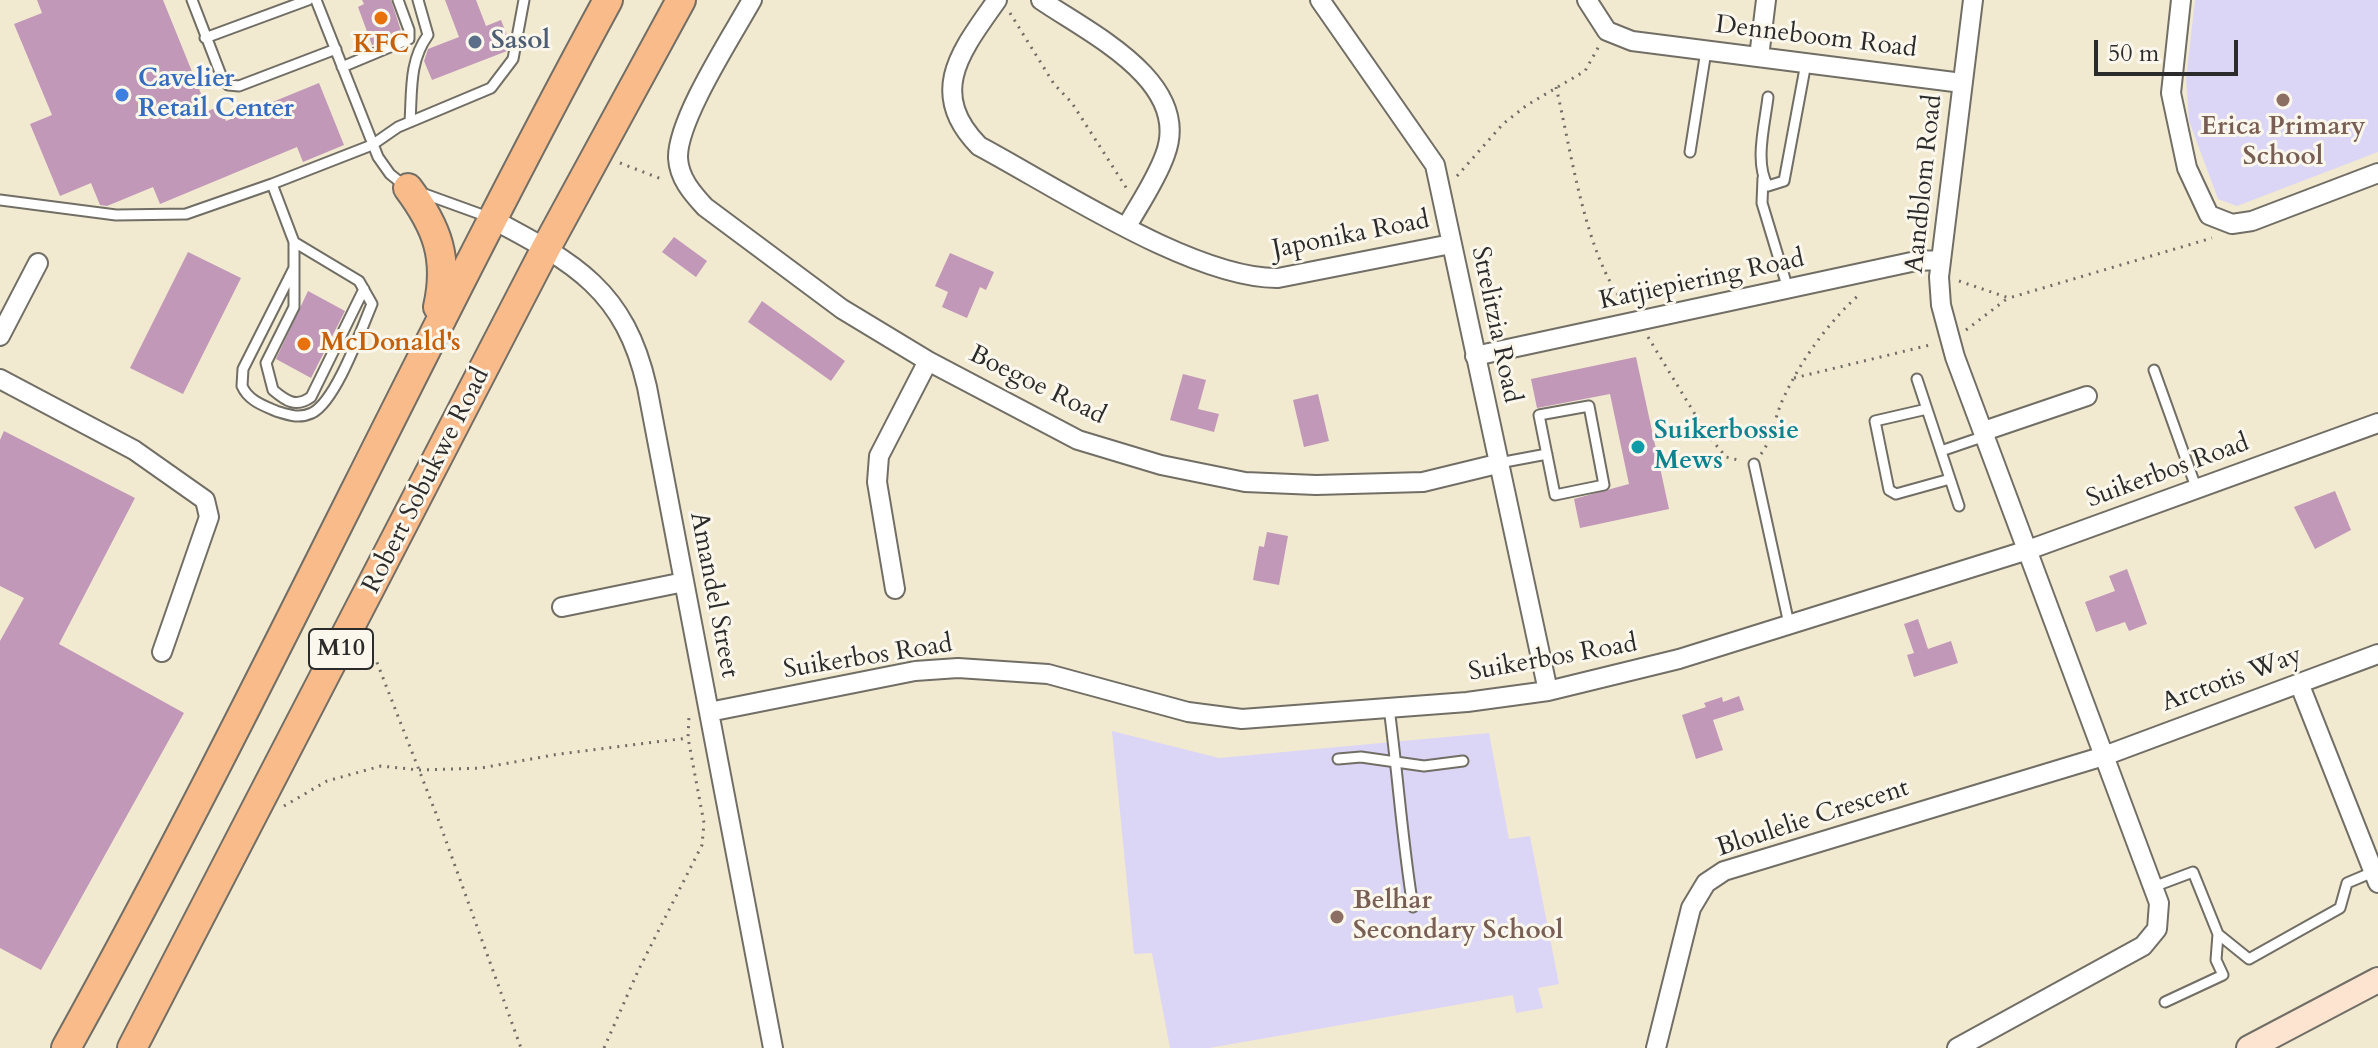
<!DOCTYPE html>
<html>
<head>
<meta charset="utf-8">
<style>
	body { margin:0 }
	#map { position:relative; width:2378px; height:1048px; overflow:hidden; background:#f2e9d1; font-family:Cardo,serif }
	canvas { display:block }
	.scale { position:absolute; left:2094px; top:40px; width:144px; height:36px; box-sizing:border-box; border:4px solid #2b2b2b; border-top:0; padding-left:10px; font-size:24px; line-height:28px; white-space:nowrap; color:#2b2b2b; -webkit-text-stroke:6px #fbf7ec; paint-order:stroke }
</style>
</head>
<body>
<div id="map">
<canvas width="2378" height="1048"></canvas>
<div class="scale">50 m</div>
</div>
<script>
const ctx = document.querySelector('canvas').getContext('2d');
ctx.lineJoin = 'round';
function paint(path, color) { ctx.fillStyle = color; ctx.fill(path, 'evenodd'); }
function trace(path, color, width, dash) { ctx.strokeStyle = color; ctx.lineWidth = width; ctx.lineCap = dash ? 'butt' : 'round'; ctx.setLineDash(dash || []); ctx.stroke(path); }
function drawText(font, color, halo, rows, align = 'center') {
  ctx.font = font + ' Cardo,serif'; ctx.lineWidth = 6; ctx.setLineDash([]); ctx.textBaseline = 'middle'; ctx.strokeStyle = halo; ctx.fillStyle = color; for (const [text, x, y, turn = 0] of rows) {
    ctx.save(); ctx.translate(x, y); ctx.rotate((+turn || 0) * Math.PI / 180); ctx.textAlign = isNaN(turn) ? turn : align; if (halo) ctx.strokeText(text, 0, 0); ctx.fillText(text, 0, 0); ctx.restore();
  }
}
const built = new Path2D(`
	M2195,0H2378V152L2237,206L2218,199L2189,121L2186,79Z
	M1112,731L1219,758L1489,733L1509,839L1530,836L1559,984L1538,988L1543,1008L1516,1013L1513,995L1209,1048H1170L1152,953L1134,954Z`);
const building = new Path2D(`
	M37,0H163L208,111L220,106L226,121L319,83L344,145L303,162L297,147L160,204L153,187L107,206L100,205L91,183L60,196L30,124L52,115L14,24L42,13Z
	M362,0H391L402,34L372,45L358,7L364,4Z
	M445,0H476L486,26L501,20L509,40L507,51L432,80L424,61L428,49L459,37Z
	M674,237L707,261L696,277L662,252Z
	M188,252L241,278L183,394L130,368Z
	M950,253L994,272L986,290L980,287L967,318L942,307L948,292L935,286Z
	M308,291L345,311L311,378L276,359Z
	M762,301L845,361L831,381L748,322Z
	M1636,357L1669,509L1580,528L1574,499L1629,484L1610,394L1537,408L1531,379Z
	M1183,374L1206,380L1198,409L1219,414L1214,432L1170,420Z
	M1318,394L1329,441L1304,447L1293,400Z
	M4,431L135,498L59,644L184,713L41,970L0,948V641L24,598L0,586V440Z
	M2335,491L2351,530L2315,549L2294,507Z
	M1267,532L1288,536L1279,585L1253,580L1259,546L1264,547Z
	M2127,569L2147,624L2129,631L2125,622L2096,632L2085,602L2115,591L2109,576Z
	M1918,619L1928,649L1951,641L1958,663L1914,677L1907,655L1914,653L1904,624Z
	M1739,696L1744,710L1713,720L1723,750L1696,759L1682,715L1706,707L1704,703L1722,697L1723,702Z`);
const path = new Path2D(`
	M1010,13L1054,84L1072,103L1127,189
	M1556,87C1571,149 1585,255 1624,303
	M620,163L664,180
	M1457,176L1503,124L1527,105L1585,71L1599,46
	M1959,281L2009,298L2212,238
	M1966,330L2008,298
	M1648,337L1707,434L1726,457L1742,461
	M1794,378L1934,344
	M1761,454C1774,436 1774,417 1784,397C1801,360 1830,320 1861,293
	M364,654L376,660L437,816L521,1048
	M284,806L327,781L381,766L419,770L481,768L559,754L688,738
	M604,1048L638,971L702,845L704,823L688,738L689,716`);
const lane = new Path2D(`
	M192,0L221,75L228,85L239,86L336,49
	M316,0L378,157L390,174L405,186
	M205,38L308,0
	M342,67L409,39V30L398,0
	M1768,97C1765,124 1754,163 1768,186L1784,181L1806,63
	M410,122C412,91 409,61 428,35L418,0
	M1690,152L1706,51
	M1763,178L1762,203L1788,289
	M272,184L294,242V268L243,369L242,386C248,400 262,405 276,411C289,415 299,419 312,413C336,401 361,330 372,304L359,281L294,242
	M422,193L491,218
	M0,200L116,215L186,214L272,184L372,145L398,127L491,88L513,59L524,0
	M294,268V307L266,363L273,390C286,401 296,408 311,397L364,289
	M2154,370L2197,490
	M1917,379L1959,506
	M1589,406L1604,485L1555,495L1539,415Z
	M1927,409L1875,421L1889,490L1896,494L1950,479
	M1941,451L1985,436
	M1499,463L1547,454
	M1754,464L1789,624
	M1389,708C1398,775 1402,840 1413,907
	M1338,759L1361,757L1424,766L1463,761
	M2153,887L2193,872L2218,934L2249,959L2340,908L2347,883L2373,872
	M2165,1002L2223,975L2216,960L2218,934`);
const street = new Path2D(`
	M752,0C732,36 677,120 678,158C679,178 692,193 705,207L842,309L928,361L1078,440L1161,465L1245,482L1316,485L1423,482L1497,464
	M997,0C962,50 926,92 979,146C1056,187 1194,279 1278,278L1451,244
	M1041,0C1089,33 1193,82 1165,155C1156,180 1140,203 1127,226
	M1320,0L1435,165L1548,691
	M1587,0L1607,31L1632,41L1962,83
	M2181,0L2171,93L2187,168L2209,215L2232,224L2252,221L2378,173
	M1759,57L1766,0
	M492,219C575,263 625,290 647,387L773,1048
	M0,336L38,263
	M1475,356L1916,261L1940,260
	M0,379L134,450L205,500L209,517L162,652
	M1984,431L2087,396
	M895,589L877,482L879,456L928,361
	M562,607L684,582
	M2299,683L2378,883
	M709,712L915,671L958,668L1048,674L1188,712L1242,719L1467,702L1548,691L1679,659L2028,550L2378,423
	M1656,1048L1691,908L1706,883L1724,871L2104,756L2378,654
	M1957,1048L2143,946L2157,929L2159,903L1955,357L1941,305L1939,277L1973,0`);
const secondary = new Path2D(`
	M2249,1048L2378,980`);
const primary = new Path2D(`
	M408,188C437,227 449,258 438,307
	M66,1048C257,704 420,346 608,0
	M132,1048L546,248L681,0`);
const markers = [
	[381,18,8,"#e8710a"],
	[475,42,8,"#5c6f8a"],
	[122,95,8,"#3f7fe0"],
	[2283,100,8,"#8d6e63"],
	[304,344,8,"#e8710a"],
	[1638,447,8,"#0f9aa8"],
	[1337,917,8,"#8d6e63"]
];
const shields = [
	[341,649,64]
];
const shieldNames = [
	["M10",341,649]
];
const streetNames = [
	["Denneboom Road",1816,38,7],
	["Aandblom Road",1925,184,-84],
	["Japonika Road",1351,236,-11],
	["Katjiepiering Road",1702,281,-12],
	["Strelitzia Road",1495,325,78],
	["Boegoe Road",1037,386,26],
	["Suikerbos Road",2168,472,-20],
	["Robert Sobukwe Road",427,481,-63],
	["Amandel Street",713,595,79],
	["Suikerbos Road",868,658,-9],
	["Suikerbos Road",1553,659,-10],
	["Arctotis Way",2232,680,-20],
	["Bloulelie Crescent",1813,819,-18]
];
const serviceNames = [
	["Sasol",491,42]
];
const foodNames = [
	["KFC",381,46],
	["McDonald's",320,344,"left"]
];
const shopNames = [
	["Cavelier",138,80],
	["Retail Center",138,110]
];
const educationNames = [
	["Erica Primary",2283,128],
	["School",2283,158],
	["Belhar",1353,902,"left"],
	["Secondary School",1353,932,"left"]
];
const cultureNames = [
	["Suikerbossie",1654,432],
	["Mews",1654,462]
];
paint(built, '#dcd6f6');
paint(building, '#c198b8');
trace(lane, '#716e65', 13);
trace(street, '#716e65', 22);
trace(secondary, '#716e65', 28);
trace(primary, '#716e65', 32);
trace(path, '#716e65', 3, [2, 6]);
trace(lane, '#fff', 9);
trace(street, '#fff', 18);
trace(secondary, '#fde4d1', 24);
trace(primary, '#fabb8b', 28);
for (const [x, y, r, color] of markers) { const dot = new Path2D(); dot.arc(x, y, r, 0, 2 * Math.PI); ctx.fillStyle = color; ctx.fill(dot); trace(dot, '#fbf7ec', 3); }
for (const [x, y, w] of shields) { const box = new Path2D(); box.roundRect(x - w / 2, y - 20, w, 40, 6); ctx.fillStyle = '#fbf7ec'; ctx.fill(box); trace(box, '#2b2b2b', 2); }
drawText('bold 24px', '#2b2b2b', null, shieldNames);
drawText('26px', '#2b2b2b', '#fbf7ec', streetNames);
drawText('bold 26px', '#4e5e75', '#fbf7ec', serviceNames, 'left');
drawText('bold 26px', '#c56008', '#fbf7ec', foodNames);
drawText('bold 26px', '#366cbe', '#fbf7ec', shopNames, 'left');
drawText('bold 26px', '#785e54', '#fbf7ec', educationNames);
drawText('bold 26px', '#0d838f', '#fbf7ec', cultureNames, 'left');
</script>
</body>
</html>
